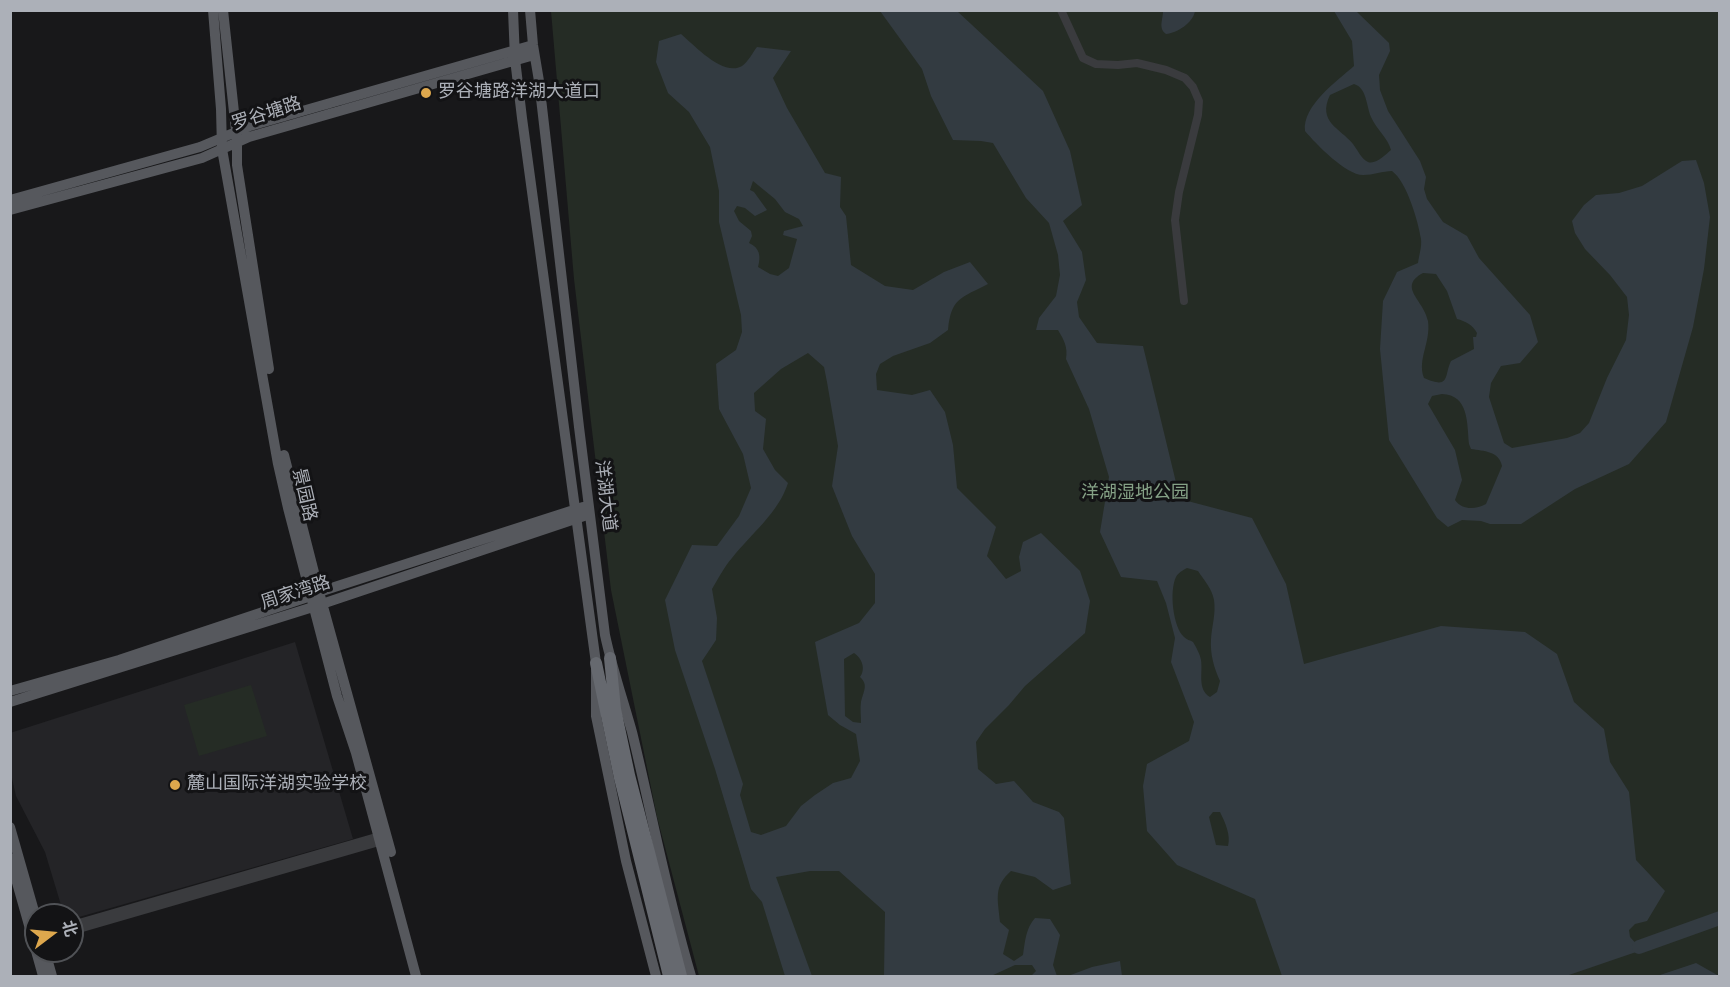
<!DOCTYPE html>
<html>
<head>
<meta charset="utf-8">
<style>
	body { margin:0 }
	#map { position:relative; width:1730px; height:987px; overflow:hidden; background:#18181a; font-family:"Source Sans 3","Noto Sans SC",sans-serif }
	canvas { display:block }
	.frame { position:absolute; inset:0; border:12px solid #acb0b8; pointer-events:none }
	.north { position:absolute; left:24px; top:903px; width:60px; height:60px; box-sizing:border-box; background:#131315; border:2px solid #505256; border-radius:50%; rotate:74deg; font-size:16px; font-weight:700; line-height:24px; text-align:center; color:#acb0b8 }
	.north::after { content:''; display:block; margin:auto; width:21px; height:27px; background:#dda74d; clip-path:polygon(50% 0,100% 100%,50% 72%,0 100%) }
</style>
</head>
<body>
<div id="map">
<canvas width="1730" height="987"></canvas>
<div class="frame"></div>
<div class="north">北</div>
</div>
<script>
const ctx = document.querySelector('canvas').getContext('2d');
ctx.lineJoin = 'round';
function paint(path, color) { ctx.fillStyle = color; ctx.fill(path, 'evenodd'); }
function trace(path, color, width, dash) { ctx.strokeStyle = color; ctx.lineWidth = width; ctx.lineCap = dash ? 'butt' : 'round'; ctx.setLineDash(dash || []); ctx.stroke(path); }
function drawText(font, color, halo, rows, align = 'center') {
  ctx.font = font + ' "Source Sans 3","Noto Sans SC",sans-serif'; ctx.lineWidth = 6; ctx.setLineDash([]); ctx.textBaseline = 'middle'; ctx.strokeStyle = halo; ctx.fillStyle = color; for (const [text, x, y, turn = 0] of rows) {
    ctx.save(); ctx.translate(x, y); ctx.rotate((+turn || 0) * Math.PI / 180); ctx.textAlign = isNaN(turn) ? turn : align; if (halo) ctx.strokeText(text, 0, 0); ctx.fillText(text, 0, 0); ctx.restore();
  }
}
const built = new Path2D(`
	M295,642L353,839L72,919V915H64L45,852L16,796L11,774L10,733Z`);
const green = new Path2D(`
	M551,11H1719V976H699L657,817L611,590L574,279Z
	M251,685L267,736L199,756L184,705Z`);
const water = new Path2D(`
	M880,11H957L1043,91L1070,151L1082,205L1063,221L1082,252L1086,280L1077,302L1079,317L1097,343L1143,346L1180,499L1252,518L1286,584L1304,664L1441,626L1525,632L1557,654L1574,702L1604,729L1610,762L1629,792L1636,860L1665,891L1647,921L1635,924L1629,930L1630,937L1639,947V951L1566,976H1282L1255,899L1177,865L1147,831L1143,786L1147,764L1189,741L1194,722L1171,662L1175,638L1166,603L1157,581L1121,577L1100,532L1109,477L1089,409L1066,359C1068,347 1064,340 1058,330H1036L1039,318L1056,296L1060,275L1058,255L1049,223L1026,198L993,143L981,141L953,140L931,96L922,69ZM1187,568L1198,571C1204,580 1212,589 1214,600C1216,614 1212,625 1211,639C1210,654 1214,668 1220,681L1217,692L1210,697C1197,689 1203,673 1201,660C1200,654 1196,647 1193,642C1190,640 1187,640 1184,637C1173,627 1169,591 1176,577C1178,573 1183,570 1187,568ZM1213,812H1220C1225,822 1231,835 1228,846L1216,845L1209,817Z
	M1163,11H1195C1193,23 1177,33 1166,34C1158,28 1163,20 1163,11Z
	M1334,11H1356L1389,43L1390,51L1379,75L1380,90L1388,111L1420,161L1426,177L1424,189L1427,199L1443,222L1467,236L1479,258L1530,315L1538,342L1520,363L1501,366L1491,383L1489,397L1504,443L1512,448L1567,438L1580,433L1589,423L1607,378L1626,340L1629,315L1627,297L1610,275L1585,249L1575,233L1572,221L1584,205L1596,195L1619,193L1642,186L1682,161L1696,160L1704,183L1710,217L1704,269L1693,327L1666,422L1629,464L1575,489L1521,524H1490L1481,521L1462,520L1448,527L1437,518L1389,440L1380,349L1383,301L1397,272L1418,263C1419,255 1422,247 1421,239C1418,221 1407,182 1392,171C1383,171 1373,175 1363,175C1346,175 1316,144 1305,131C1302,106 1337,81 1354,66L1352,41ZM1354,84C1367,88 1366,105 1371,117C1376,129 1388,138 1391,150C1386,154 1376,165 1368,162C1362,160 1357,149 1353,144C1340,128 1317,122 1330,95ZM1423,273L1436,274L1447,291L1457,319C1465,321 1473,325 1477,333L1476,337H1473L1474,349L1451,361C1444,375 1451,390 1424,378C1417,359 1431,343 1428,321C1424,300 1397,287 1423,273ZM1442,394C1469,395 1467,423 1469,444L1471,449C1484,451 1499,451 1502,466L1486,504C1475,510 1462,510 1455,500L1462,480L1455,450L1428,404L1432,396Z
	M681,34C694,45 723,77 742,66C748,62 753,52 757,47L791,51L773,78L787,108L825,173L841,177L840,207L846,216L851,265L885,286L913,290L944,272L970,262L988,284C961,298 951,298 948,330L930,343L893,356L880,364L876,374L877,390L912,395L930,390L945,412L953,445L957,488L996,527L987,556L1006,579L1021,571L1019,557L1023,542L1041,533L1080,571L1090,601L1085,633L1025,686L1009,705L985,729L976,742L978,769L996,784L1014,781L1033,802L1059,812L1064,818L1071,884L1053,890L1035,877L1011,871C993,887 998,899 1000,922L1009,930L1003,954L1014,961L1023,955C1025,941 1026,928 1035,918L1050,919L1060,935L1053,965L1057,976H1031L1036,971L1032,965H1015L991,976H884L885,912L839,871H810L776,877L812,976H785L762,902L751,889L715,769L675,650L665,600L692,545L717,546L739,516L751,488L743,454L719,409L716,364L736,350L742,332L741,315L719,222V191L710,147L689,112L668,93L656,62L659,41ZM753,181L775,199L785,212L799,219L803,226L784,231L783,235L797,239L789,268L778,276L770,274L758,267C761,256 760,248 749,243L752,236L751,231L739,221L734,211L737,206L745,208L755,216L767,210L754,192L750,190ZM808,353L824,367L827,382L838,446L832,486L852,536L875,574V603L859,623L815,642L828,715L840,725L856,734L860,761L851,778L833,783L815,795L801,806L786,826L761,835L751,832L740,795L743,784L702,661L716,640L717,618L712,589C718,579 724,567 732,558C751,534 779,512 788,483L775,470L763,449L766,419L755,411L754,393L781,369ZM854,653C862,658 866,669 860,677C869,685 863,692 861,702C860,708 861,716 861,723L853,722L845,716L844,659Z
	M1120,961L1122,976H1068L1092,967Z
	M1696,963L1719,976H1657Z`);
const river = new Path2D(`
	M1639,947L1720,918`);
const minor = new Path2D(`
	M1061,10L1083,58L1096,64L1118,65L1137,63L1166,70L1185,78L1193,87L1199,101L1198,115L1179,192L1175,220L1184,301
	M72,925L383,835
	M72,931L386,840`);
const major = new Path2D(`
	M213,10L221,109L222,149L278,464L288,508L337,696L356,753L416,976
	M223,10L237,140V165L269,369
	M513,10L515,59L522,118L596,663V716L626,861L656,976
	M530,10L533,45L539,81L579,427L605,635C612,668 623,700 632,732C652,814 667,896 691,976
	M10,200L200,147L250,126L533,45
	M10,210L202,158L249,137L534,55
	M284,455L319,592L391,852
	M10,691L119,660L311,596L319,592L583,507
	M10,702L313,607L584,516
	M10,827L36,918
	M10,858L36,950
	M36,951L43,976
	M45,951L52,976`);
const highway = new Path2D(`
	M610,658L615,709L629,775L681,976
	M596,663L620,778L669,976`);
const markers = [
	[426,93,6,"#dda74d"],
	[175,785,6,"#dda74d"]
];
const poiNames = [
	["罗谷塘路洋湖大道口",438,93],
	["麓山国际洋湖实验学校",187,785]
];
const streetNames = [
	["罗谷塘路",267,115,-18],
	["景园路",303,495,77],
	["洋湖大道",604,496,83],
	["周家湾路",296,594,-18]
];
const parkNames = [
	["洋湖湿地公园",1135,494]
];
paint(built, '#242427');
paint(green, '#252c25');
paint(water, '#333b41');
trace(river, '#333b41', 14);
trace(minor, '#3a3b3e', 8);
trace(major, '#56585d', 10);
trace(highway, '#66696f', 12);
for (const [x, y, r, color] of markers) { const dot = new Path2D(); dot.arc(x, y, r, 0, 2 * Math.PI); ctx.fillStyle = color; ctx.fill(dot); trace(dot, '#131315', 2); }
drawText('18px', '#acb0b8', '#131315', poiNames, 'left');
drawText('18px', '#acb0b8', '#131315', streetNames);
drawText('18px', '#85a186', '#131315', parkNames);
</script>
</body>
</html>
